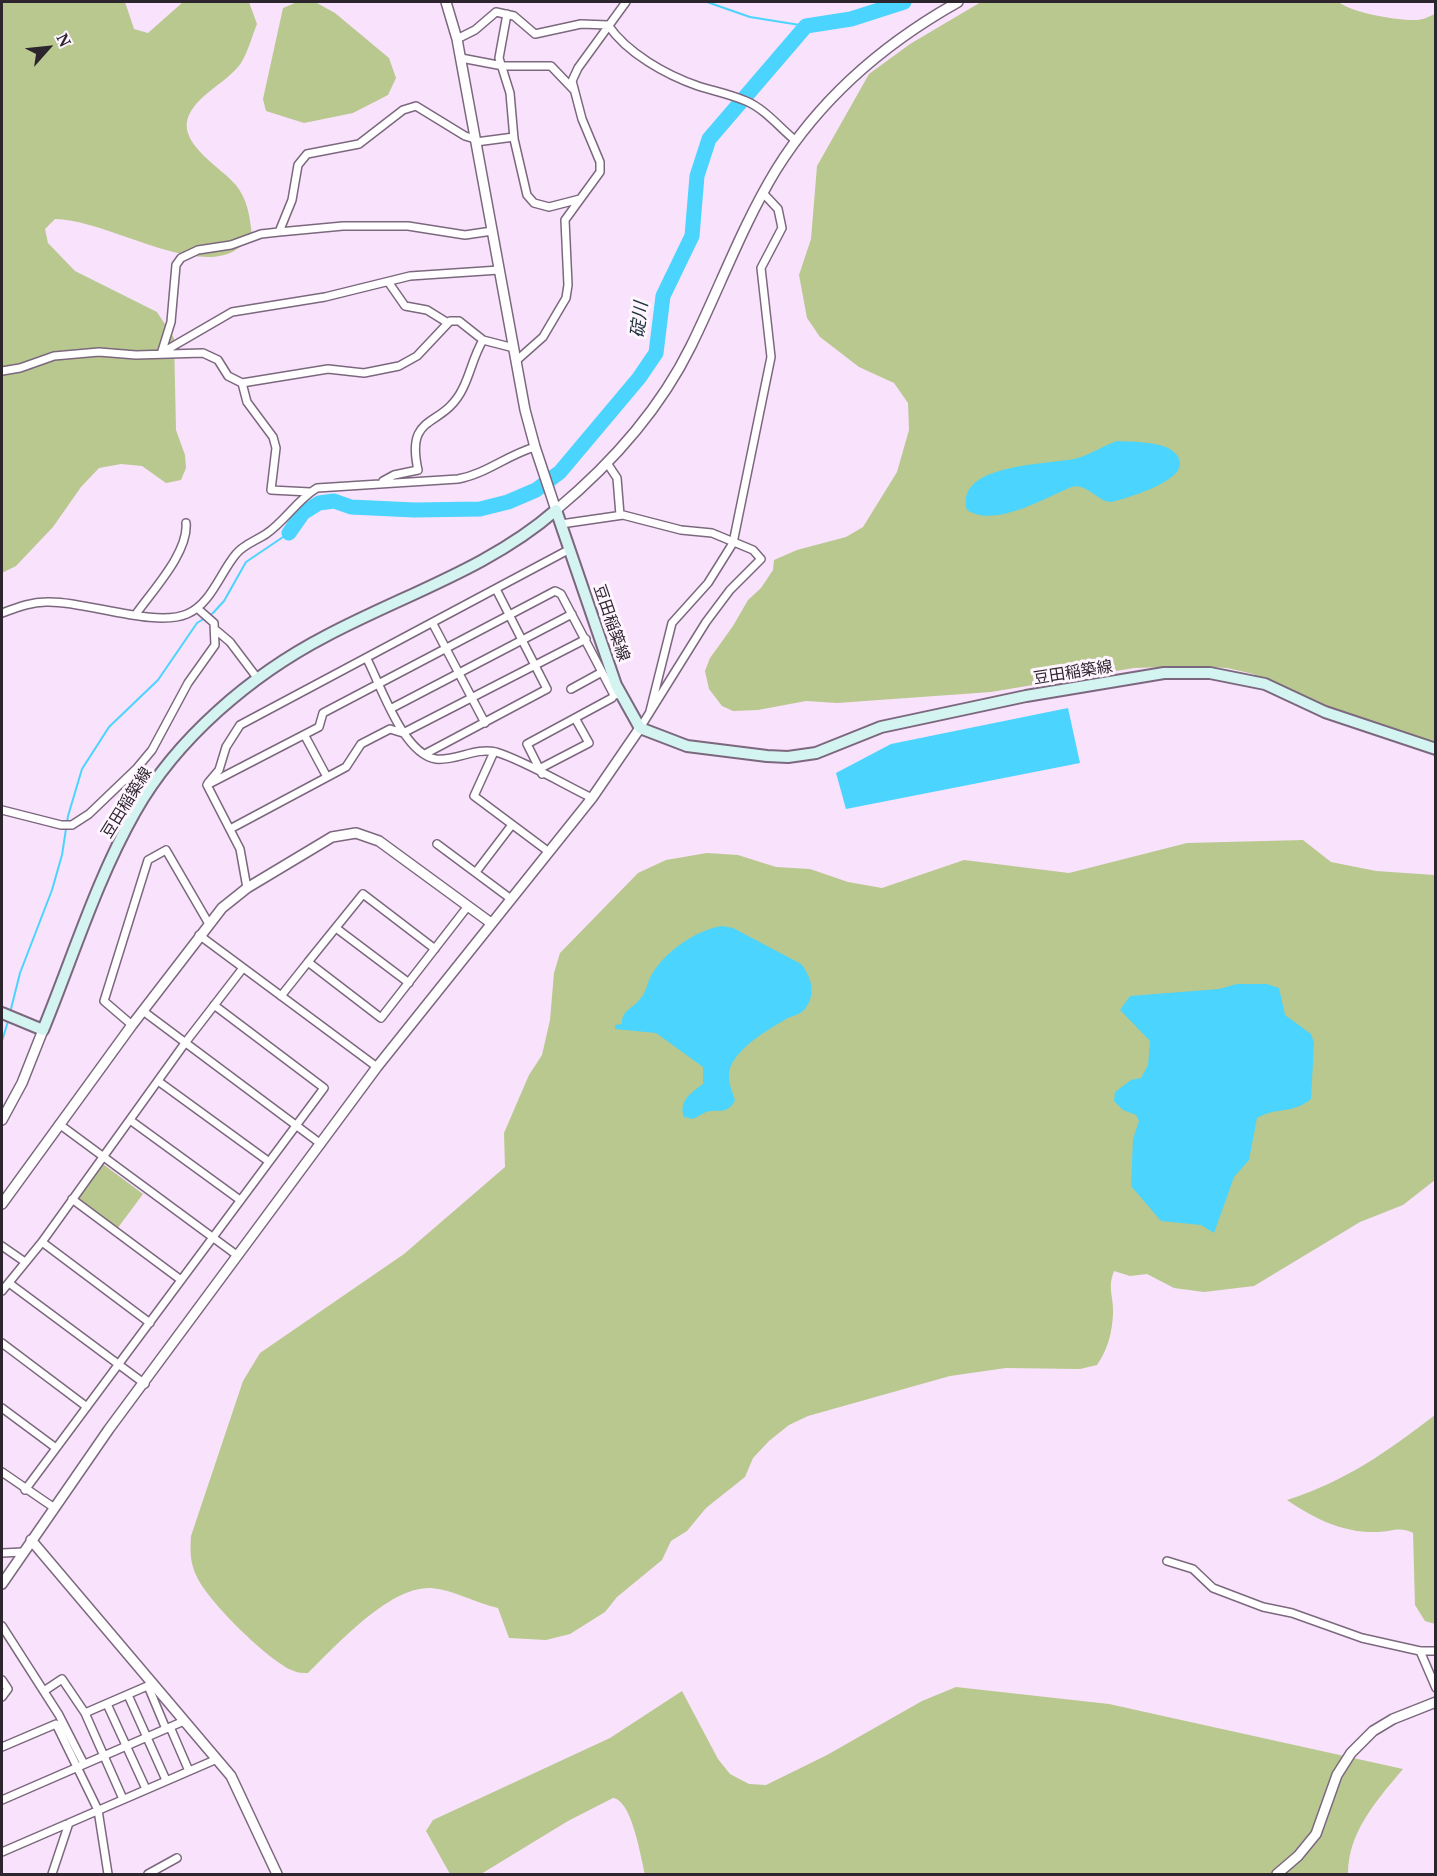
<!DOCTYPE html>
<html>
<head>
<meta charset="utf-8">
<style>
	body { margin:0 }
	#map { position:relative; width:1437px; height:1876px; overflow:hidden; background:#f9e2fc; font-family:"PT Serif",serif }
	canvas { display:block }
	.frame { position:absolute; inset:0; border:3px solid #2d252e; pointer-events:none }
	.north { position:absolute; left:18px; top:18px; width:60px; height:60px; -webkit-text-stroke:4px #fef5ff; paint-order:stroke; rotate:63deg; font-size:16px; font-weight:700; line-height:24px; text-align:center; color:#2d252e }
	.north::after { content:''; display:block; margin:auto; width:21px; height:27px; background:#2d252e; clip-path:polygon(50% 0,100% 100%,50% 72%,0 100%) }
</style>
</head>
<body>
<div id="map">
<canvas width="1437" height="1876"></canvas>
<div class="frame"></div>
<div class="north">N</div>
</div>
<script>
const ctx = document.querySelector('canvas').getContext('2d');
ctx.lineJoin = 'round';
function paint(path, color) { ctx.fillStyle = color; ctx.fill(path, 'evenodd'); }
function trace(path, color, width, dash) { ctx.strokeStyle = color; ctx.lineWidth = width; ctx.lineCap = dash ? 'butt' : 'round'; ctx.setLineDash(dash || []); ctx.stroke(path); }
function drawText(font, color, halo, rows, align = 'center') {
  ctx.font = font + ' "PT Serif","Noto Sans JP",serif'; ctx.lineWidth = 6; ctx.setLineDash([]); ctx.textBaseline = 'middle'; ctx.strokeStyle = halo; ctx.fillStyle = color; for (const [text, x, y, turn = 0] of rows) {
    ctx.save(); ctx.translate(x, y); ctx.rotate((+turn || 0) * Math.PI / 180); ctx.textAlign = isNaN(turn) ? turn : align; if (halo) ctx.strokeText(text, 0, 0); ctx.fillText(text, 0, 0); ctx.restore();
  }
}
const green = new Path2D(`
	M2,2H125L134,29L148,33L183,2H249L257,24C252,36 248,52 241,63C227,83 199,93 189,115C176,143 222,168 235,184C248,199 250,218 252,236C247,241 241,247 234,251C191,275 104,219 55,219L45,229L48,243L75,271L157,312L174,338L176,430L185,455L186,468L181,480L166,483L142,466L121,464L99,468L81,487L53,527L16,566L2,573Z
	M315,2L335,13L389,58L396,78L388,95L353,113L304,123L266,111L263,99L283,8L295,3Z
	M981,2H1339C1351,13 1400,21 1417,20C1423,20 1430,16 1435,14V746L1323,708L1253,674L1227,668L1196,666L1134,668L991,692L837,703L806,701L758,710L733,711L722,706L709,689L705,671L710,658L733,626L748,600L761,588L773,570L774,560L797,550L846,537L863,527L897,472L909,430L908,403L894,383L859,367L820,337L807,318L799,275L811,239L817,166L869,74L910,44Z
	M1303,840L1331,862L1376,871L1435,875V1180L1403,1205L1360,1222L1254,1286L1204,1292L1174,1288L1147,1274L1130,1276L1114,1271C1107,1289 1114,1296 1113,1314C1112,1333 1108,1349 1097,1365L1080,1369L1006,1368L950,1376L808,1416L789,1425L769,1441L753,1458L745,1477L706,1508L687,1531L671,1541L662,1560L617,1597L605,1612L570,1634L546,1640L509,1638L498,1608C475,1603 455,1590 431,1588C389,1586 336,1646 308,1673C303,1673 298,1673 294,1671C270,1663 207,1600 197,1577C190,1563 190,1552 191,1536L243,1381L260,1353L404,1254L505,1167L504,1133L529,1075L542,1055L550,1020L554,973L560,953L638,873L666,860L707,853L738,855L776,867L810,869L848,882L882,888L964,860L1069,873L1187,843Z
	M103,1164L143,1194L117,1229L77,1200Z
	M1435,1415V1624L1425,1621L1415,1605L1413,1533C1399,1526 1392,1532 1377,1532C1343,1533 1315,1519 1287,1500C1348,1480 1385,1453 1435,1415Z
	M956,1687L1109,1704L1403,1769C1377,1800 1348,1832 1348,1874H645C641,1858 632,1800 613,1798L568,1821L481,1874H450L426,1831L433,1820L610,1738L682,1691L718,1759L730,1774L749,1784L766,1785L827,1755L922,1701Z`);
const water = new Path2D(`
	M1117,441C1132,442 1164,441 1175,453C1200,478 1126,498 1112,502C1097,503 1086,480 1069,488C1043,499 994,528 967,510C954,462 1053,465 1078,458C1089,455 1105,445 1117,441Z
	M1068,708L1080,763L846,809L836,773L891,744Z
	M722,926L733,928L801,964C812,977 817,997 803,1011C799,1015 791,1016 786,1019C768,1030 732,1050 729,1073C728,1082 732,1091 735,1100C727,1116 720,1108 706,1112C702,1114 697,1117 693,1119L684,1117C678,1101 692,1092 703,1084V1067L656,1033L615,1029V1025L622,1024C621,1011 633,1008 640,999C647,992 647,982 652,974C666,951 696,930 722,926Z
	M1237,984H1267L1279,988L1285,1015L1311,1034L1314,1043L1311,1099C1291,1115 1278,1106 1257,1118L1249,1160L1234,1177L1214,1233L1201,1225L1161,1221L1131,1186L1133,1139L1139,1121L1136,1115L1123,1110L1114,1101L1115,1092L1131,1080L1141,1078L1148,1065L1150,1041L1120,1010L1130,996L1219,989Z`);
const stream = new Path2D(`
	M707,2L750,17L806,26
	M10,1013L20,973L52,890L62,855L68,816L82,769L109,727L158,680L197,623L213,613L224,601L246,562L289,533
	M2,1041L9,1018`);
const river = new Path2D(`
	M289,533L303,513L319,503L334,501L351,507L414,510L480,509L508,502L536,490L560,472L639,378L656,353L663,296L692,236L697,176L709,139L806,26L851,19L904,2`);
const minor = new Path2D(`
	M507,14L499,58L510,93L514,139L527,195L534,203L549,207L580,199
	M457,39L475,30L496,12L514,16L535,34L581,24L608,25C627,53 666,75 698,86C714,91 730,94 746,101C765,109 780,128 796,141
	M461,58L503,66H551L573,89
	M476,142L514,137
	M279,232L292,200L298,165L307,154L359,144L403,110L416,106L465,136L475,139
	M389,283L405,306L427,310L448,323
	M163,352L232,312L325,297L410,276L499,270
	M161,354L171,322L176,265L181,258L198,250L231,245L261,234L279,232L343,226H408L465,235L492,231
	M516,361L543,337L566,298L568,285L565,220L600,172V162L582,119L572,81L578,68L626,2
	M2,371L20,368L54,356L99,352L136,355L203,353L218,360L228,376L242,383L328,369L364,373L399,366L417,356L450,321H459L483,340L514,348
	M242,383L247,402L273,437L276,448L271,490L310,492
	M607,463L617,478L620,515
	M383,481L394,475L418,470C405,411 443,430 463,388C471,372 473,357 483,340
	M561,524L623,515L681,530L712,533L753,550L761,559L730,590L706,622L640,728
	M2,613C16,608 30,602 46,602C83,600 154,628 187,614C211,604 220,573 236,554C243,545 257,540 266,534C285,521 298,499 317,488L458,479C486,474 507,455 535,447
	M136,614C152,591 189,552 186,523
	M433,624L485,723
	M217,631L230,642L258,679
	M367,659C381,686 403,754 436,759C457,761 475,747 496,752C523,760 565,785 592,798
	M571,689L602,672
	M392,708L572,614
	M650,711L672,623L708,583L733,543L771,357L761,268L782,228L778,209L763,193
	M305,736L327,777
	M494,752L474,796L549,852
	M425,754L547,689L496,589
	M539,769L589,743L575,718
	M542,774L527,744L612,698L614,695
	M208,783L219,770L226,747L240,725L570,549
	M207,785L319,727L323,713L555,591L561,594L614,695L621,694
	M207,785L240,849L247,888
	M2,810L61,825H72L89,814L137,768L152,750L188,683L215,645L214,623L197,608
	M230,829L346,767L361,744L390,729L403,733L586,639
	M437,844L511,899
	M476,872L511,826
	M336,928L409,983
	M199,935L377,1067
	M435,949L363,894L308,962L381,1018L468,906
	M281,996L308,962
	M143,1011L321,1144
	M132,1025L104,1001L148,860L166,850L209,924
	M158,1081L268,1161
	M130,1120L240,1200
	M59,1124L238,1256
	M72,1199L181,1280
	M42,1242L150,1323
	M2,1246L25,1262
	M9,1283L145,1384
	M2,1291L42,1242L185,1043L243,968
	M2,1343L87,1407
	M2,1408L56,1448
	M2,1472L53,1507
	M25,1490L324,1088L214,1005
	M2,1553L23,1552
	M1167,1561L1193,1569L1213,1588L1263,1607L1292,1613L1362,1638L1420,1651H1436
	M2,1626L59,1715L84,1764
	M1420,1651L1436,1688
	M2,1680L8,1689L2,1697
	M148,1686L166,1729
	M44,1691L62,1679L85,1713L152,1684
	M128,1695L166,1780
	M107,1704L146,1789
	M85,1713L123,1799
	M170,1727L189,1771
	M2,1747L56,1724L98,1810L108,1874
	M2,1800L184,1721
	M2,1852L217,1759
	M52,1874L69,1823
	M148,1874L177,1858`);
const tertiary = new Path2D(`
	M446,2L457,39L525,410L535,447L556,510C610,465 660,409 691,346C720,287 742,226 776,170C820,99 885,43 958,2
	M2,1120L22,1083L43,1030
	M2,1204L132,1025L222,908L247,888L332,837L356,833L379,841L491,923
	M31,1540L231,1776L277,1874
	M2,1584L109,1429L377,1067L592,798L640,728
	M1277,1874L1298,1856L1316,1834L1337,1775L1351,1753L1373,1731L1393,1719L1436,1702`);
const secondary = new Path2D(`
	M2,1013L43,1030C73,957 96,881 135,812C177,738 251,675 326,636C403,595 490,568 556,510L616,685L640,728L687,746L767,756L788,757L816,753L881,727L1026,696L1164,673H1210L1265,684L1325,712L1436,749`);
const streetNames = [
	["豆田稲築線",611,623,71],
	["豆田稲築線",1073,673,-9],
	["豆田稲築線",127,803,-58]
];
const waterNames = [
	["碇川",640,320,-83]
];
paint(green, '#b9c88f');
paint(water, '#4ad4fe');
trace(stream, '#4ad4fe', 2);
trace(river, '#4ad4fe', 15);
trace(minor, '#7c687e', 10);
trace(tertiary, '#7c687e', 12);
trace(secondary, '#7c687e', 14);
trace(minor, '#fff', 7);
trace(tertiary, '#fff', 9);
trace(secondary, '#d4f4f1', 10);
drawText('16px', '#2d252e', '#fef5ff', streetNames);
drawText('italic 18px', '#1b323a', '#fef5ff', waterNames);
</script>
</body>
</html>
